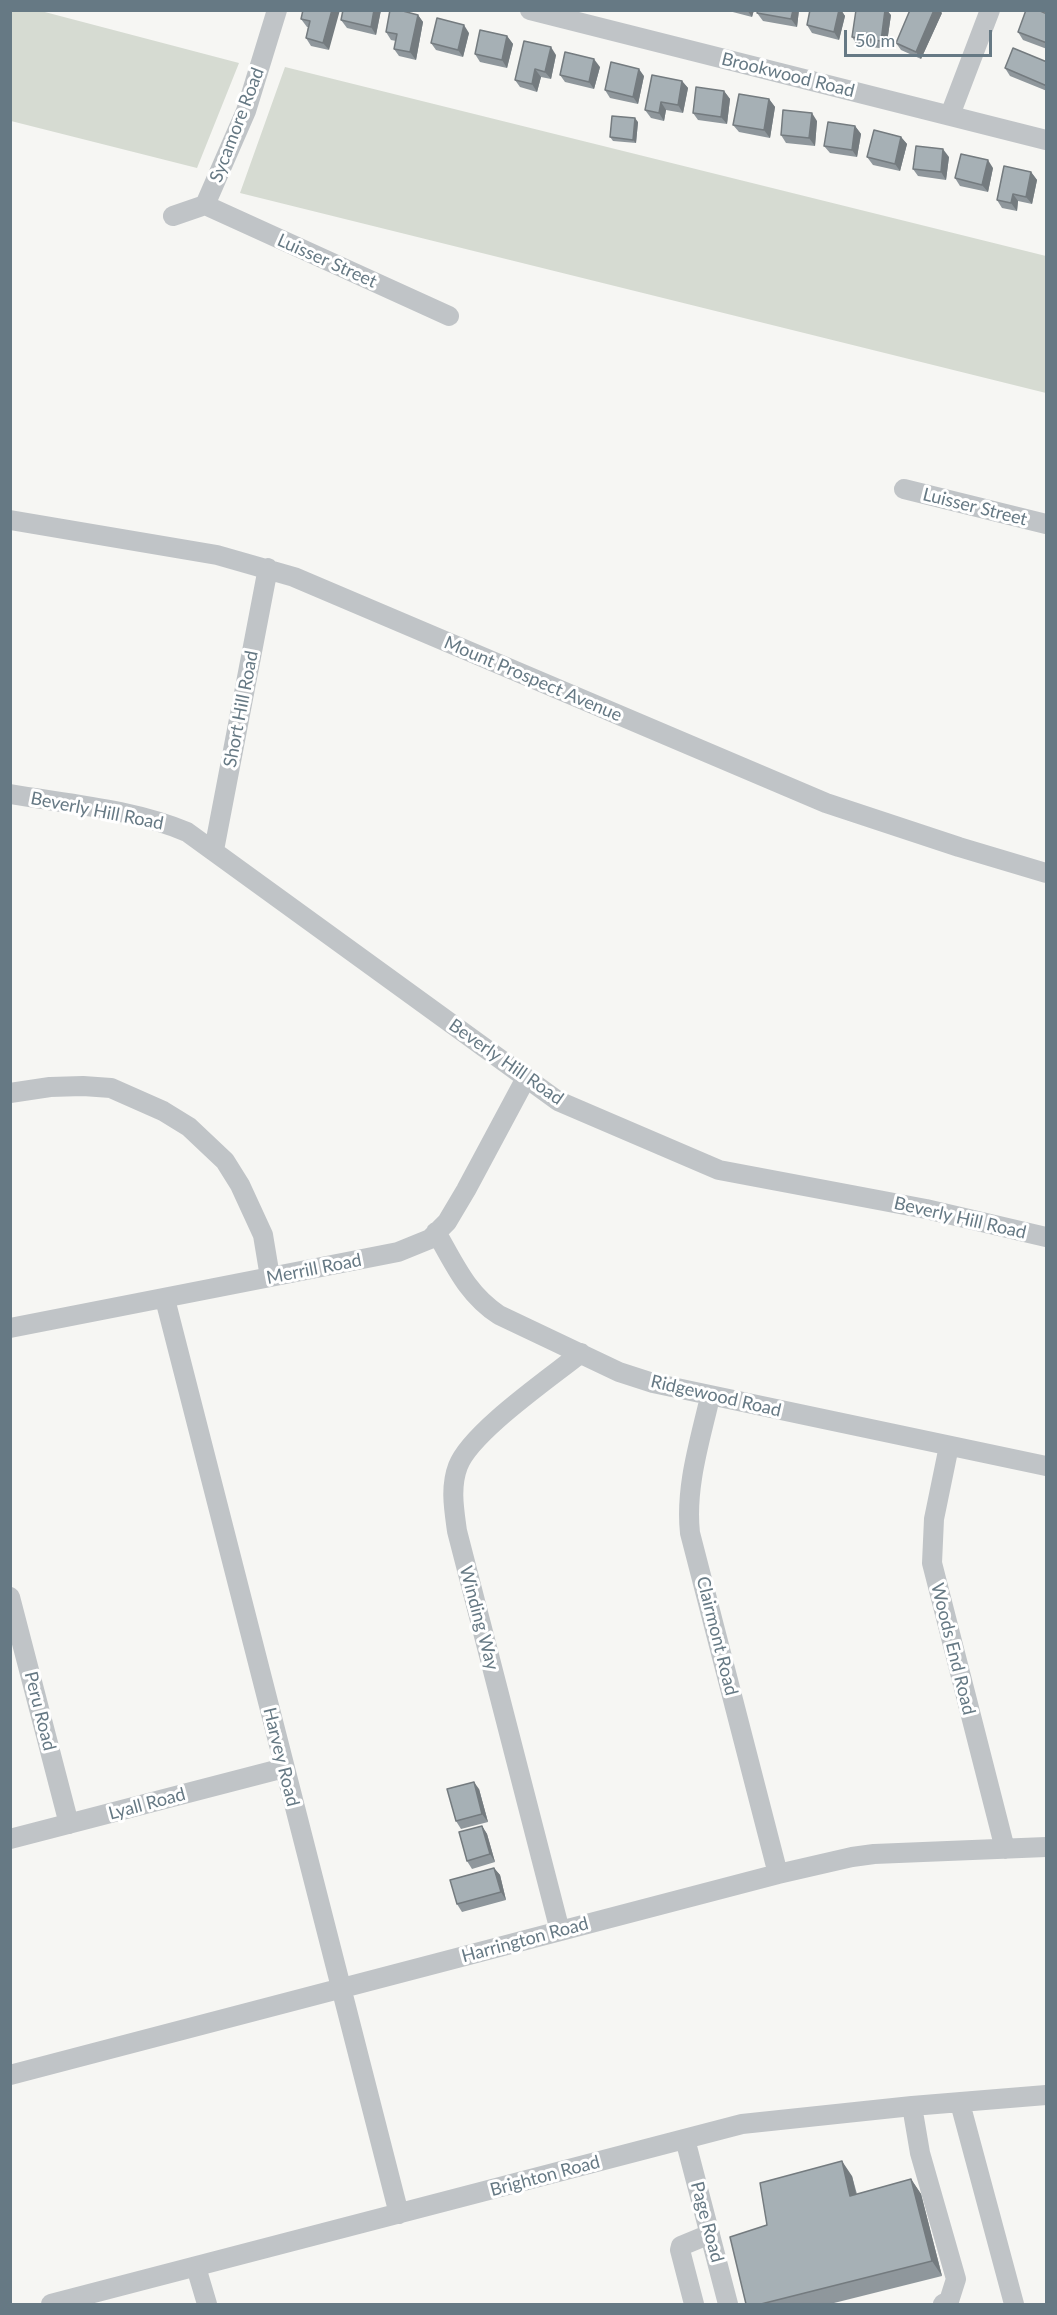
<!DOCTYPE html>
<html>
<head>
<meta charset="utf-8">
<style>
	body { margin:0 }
	#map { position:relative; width:1057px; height:2315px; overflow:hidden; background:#f6f6f3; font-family:Lato,sans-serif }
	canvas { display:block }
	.frame { position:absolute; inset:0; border:12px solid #667984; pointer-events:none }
	.scale { position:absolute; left:844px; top:30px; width:148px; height:27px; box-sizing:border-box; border:3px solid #667984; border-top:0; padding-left:8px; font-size:18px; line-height:21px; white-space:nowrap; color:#667984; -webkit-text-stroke:4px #fff; paint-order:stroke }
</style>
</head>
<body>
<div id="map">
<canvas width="1057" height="2315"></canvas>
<div class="frame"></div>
<div class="scale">50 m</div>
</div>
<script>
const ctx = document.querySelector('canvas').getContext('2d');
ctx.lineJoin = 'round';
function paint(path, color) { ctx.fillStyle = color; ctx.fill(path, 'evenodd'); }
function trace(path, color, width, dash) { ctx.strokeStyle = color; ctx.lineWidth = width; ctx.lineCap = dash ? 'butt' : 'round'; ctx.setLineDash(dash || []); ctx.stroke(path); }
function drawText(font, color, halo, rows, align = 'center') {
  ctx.font = font + ' Lato,sans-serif'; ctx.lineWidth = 6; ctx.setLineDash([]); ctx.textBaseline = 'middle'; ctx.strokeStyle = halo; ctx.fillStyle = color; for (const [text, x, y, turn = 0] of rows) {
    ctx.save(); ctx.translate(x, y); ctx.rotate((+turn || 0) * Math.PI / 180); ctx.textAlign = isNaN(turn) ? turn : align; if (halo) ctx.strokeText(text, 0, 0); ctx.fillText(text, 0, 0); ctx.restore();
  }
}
const green = new Path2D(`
	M10,11H41L239,63L197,168L11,121Z
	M285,67L1046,256V393L240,193Z`);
const minor = new Path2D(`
	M530,10L1046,140
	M950,115L990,10
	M205,205L449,316
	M173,216L205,205L246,111L277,10
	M904,489L1046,524
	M10,520L217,555L294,577L826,803L959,847L1046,873
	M10,794C69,804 132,809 187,832L558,1101L719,1170L926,1209L1046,1237
	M214,850L268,568
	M10,1093L50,1087L83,1086L111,1088L163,1111L189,1127L225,1161L240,1185L263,1235L270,1277
	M436,1232C455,1265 467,1294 499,1315L619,1372L653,1383L1046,1466
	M165,1299L399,2214
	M10,1328L398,1252L430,1239L447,1222L466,1190L526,1078
	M710,1397C700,1441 685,1487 690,1533L778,1874
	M949,1446L934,1519L932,1563L1005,1849
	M10,1597L69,1824
	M10,1839L284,1768
	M560,1931L457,1531C454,1509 450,1487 458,1466C471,1432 550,1378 581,1353
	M10,2075L778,1874L852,1857L874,1854L1046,1847
	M960,2103L1014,2304
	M912,2106L920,2153L956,2279L949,2301L943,2304
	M685,2139L728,2304
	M196,2267L207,2304
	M51,2304L742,2124L912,2106L1046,2095
	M694,2304L680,2250L681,2246L710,2234`);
const wall = new Path2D(`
	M303,10L329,50L311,46L306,38L308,27H307L301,19Z
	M381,10L376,35L347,28L341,20Z
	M725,10H754L752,17Z
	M799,10L797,27L763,21L757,13Z
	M810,10H841L845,16L839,40L812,33L807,25Z
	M942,13L921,59L901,50L896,43Z
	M1047,14V49L1023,40L1018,32Z
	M418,15L423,22L416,60L399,56L394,49L396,41L391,40L386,32Z
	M891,15L886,49L857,45L852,37Z
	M469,33L463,57L436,50L431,43Z
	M507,36L513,44L507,68L480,62L475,54Z
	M556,55L551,79L541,77L537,92L520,87L515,80Z
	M1047,62V91L1010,76L1005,68Z
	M600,67L594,89L565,82L560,75Z
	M644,76L638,104L610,98L605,90Z
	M682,81L688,88L683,113L666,110L664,121L651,118L645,110Z
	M724,91L730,99L727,124L698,120L693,113Z
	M769,99L775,107L770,138L739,132L733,125Z
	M817,121L815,146L786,143L781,135Z
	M638,122L636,143L613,141L610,137Z
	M855,126L861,134L857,157L830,153L824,146Z
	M901,137L907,144L900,171L873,165L867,157Z
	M949,157L946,180L918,176L913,169Z
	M993,168L988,192L960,186L955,178Z
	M1031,172L1037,180L1032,204L1018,201L1017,211L1002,208L997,200Z
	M479,1789L488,1822L461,1829L456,1821Z
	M482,1826L487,1834L495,1862L472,1869L467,1861Z
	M494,1868L500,1875L506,1900L462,1912L457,1904Z
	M852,2176L857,2194L911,2179L921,2194L942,2276L830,2304H746L767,2225Z`);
const shadedWall = new Path2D(`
	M332,10H340L329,50L323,43Z
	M374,10H381L376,35L371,27Z
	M747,10H754L752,17Z
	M793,10H799L797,27L791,19Z
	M839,10H841L845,16L839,40L834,32Z
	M885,10H887L891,15L886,49L881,41Z
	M934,10H940L942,13L921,59L916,52Z
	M418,15L423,22L416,60L410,52Z
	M464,25L469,33L463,57L458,50Z
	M507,36L513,44L507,68L502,60Z
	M551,47L556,55L551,79L545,72Z
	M594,59L600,67L594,89L589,82Z
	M535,69L541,77L537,92L532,84Z
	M639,69L644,76L638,104L633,97Z
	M682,81L688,88L683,113L678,105Z
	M724,91L730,99L727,124L721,117Z
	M769,99L775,107L770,138L764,130Z
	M661,102L666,110L664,121L659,113Z
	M812,113L817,121L815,146L809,138Z
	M635,118L638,122L636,143L633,140Z
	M855,126L861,134L857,157L852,150Z
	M901,137L907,144L900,171L895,164Z
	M943,149L949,157L946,180L941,172Z
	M988,160L993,168L988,192L982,185Z
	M1031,172L1037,180L1032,204L1026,197Z
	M1013,194L1018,201L1017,211L1011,203Z
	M474,1782L479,1789L488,1822L482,1814Z
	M482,1826L487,1834L495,1862L490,1854Z
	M494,1868L500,1875L506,1900L501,1892Z
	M842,2161L852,2176L860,2211L850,2196Z
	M911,2179L921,2194L942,2276L932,2261Z`);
const building = new Path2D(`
	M303,10H332L323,43L306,38L310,21L301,19Z
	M343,10H374L371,27L341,20Z
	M390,10H399L418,15L410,52L394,49L397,34L386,32Z
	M758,10H793L791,19L757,13Z
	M810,10H839L834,32L807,25Z
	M856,10H885L881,41L852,37Z
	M910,10H934L916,52L896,43Z
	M1026,10H1038L1047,14V43L1018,32Z
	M437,18L464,25L458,50L431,43Z
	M480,30L507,36L502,60L475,54Z
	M524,41L551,47L545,72L535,69L532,84L515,80Z
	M1013,48L1047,62V86L1005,68Z
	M565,52L594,59L589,82L560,75Z
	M611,62L639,69L633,97L605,90Z
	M652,75L682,81L678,105L661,102L659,113L645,110Z
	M696,87L724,91L721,117L693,113Z
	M739,94L769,99L764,130L733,125Z
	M783,110L812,113L809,138L781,135Z
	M612,116L635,118L633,140L610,137Z
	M828,122L855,126L852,150L824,146Z
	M874,130L901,137L895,164L867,157Z
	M916,146L943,149L941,172L913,169Z
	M961,154L988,160L982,185L955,178Z
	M1004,166L1031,172L1026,197L1013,194L1011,203L997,200Z
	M474,1782L482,1814L456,1821L447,1789Z
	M482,1826L490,1854L467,1861L459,1832Z
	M494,1868L501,1892L457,1904L450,1880Z
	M842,2161L850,2196L911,2179L932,2261L761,2304H746L730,2237L767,2225L760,2183Z`);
const streetNames = [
	["Brookwood Road",788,75,14],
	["Sycamore Road",237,125,-69],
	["Luisser Street",327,261,24],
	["Luisser Street",975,507,14],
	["Mount Prospect Avenue",533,679,23],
	["Short Hill Road",241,709,-79],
	["Beverly Hill Road",97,811,11],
	["Beverly Hill Road",506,1062,35],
	["Beverly Hill Road",960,1218,13],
	["Merrill Road",314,1269,-11],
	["Ridgewood Road",716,1396,13],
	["Winding Way",479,1618,75],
	["Clairmont Road",717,1636,76],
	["Woods End Road",953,1649,76],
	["Peru Road",40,1711,76],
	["Harvey Road",281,1757,76],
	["Lyall Road",147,1804,-15],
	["Harrington Road",525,1940,-15],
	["Brighton Road",545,2176,-15],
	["Page Road",707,2222,75]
];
paint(green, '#d6dbd2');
trace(minor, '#c0c4c7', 20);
paint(wall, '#8f979c');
paint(shadedWall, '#747b7f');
paint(building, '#a6b0b5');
trace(building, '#747b7f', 1.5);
drawText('18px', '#667984', '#fff', streetNames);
</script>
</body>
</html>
